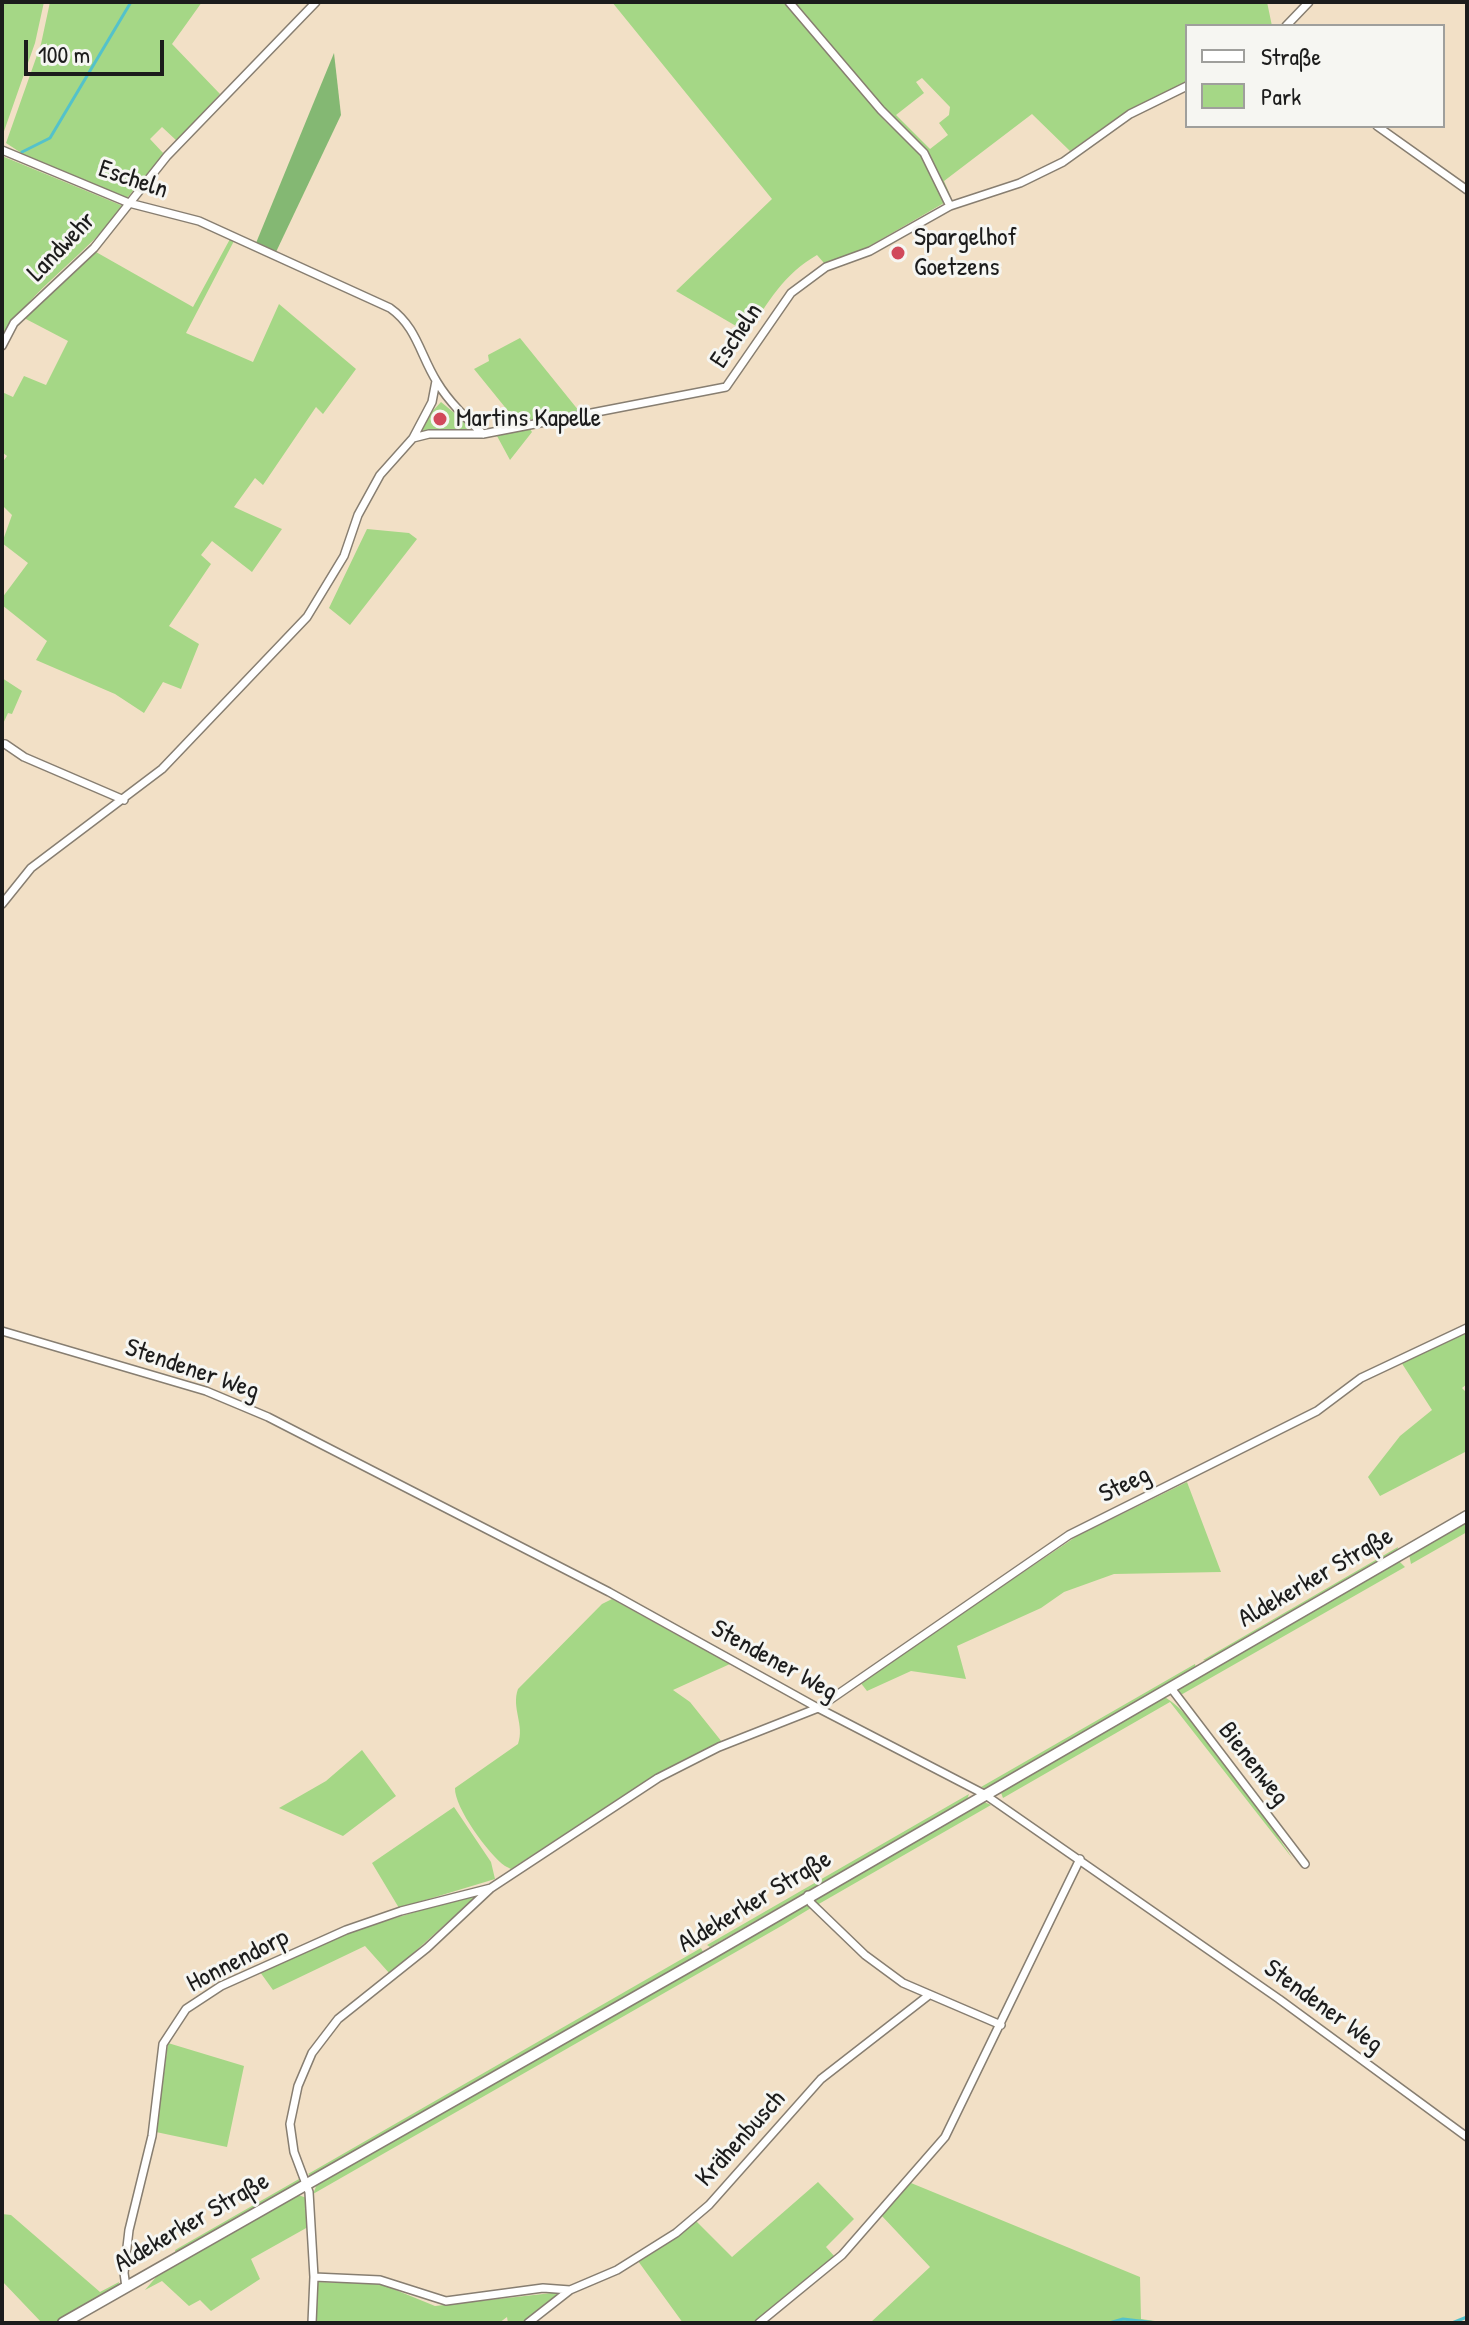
<!DOCTYPE html>
<html>
<head>
<meta charset="utf-8">
<style>
	body { margin:0 }
	#map { position:relative; width:1469px; height:2325px; overflow:hidden; background:#f2e0c6; font-family:"Patrick Hand",sans-serif }
	canvas { display:block }
	.frame { position:absolute; inset:0; border:4px solid #1c1c1c; pointer-events:none }
	.legend { position:absolute; left:1185px; top:24px; width:260px; height:104px; box-sizing:border-box; background:#f6f6f2; border:2px solid #9f9f9c; margin:0; padding:10px 14px; list-style:none; font-size:24px; color:#1c1c1c }
	.legend li { display:flex; align-items:center; gap:16px; height:40px }
	.legend b { width:40px; border:2px solid #9f9f9c }
	.scale { position:absolute; left:24px; top:40px; width:140px; height:36px; box-sizing:border-box; border:4px solid #1c1c1c; border-top:0; padding-left:10px; font-size:24px; line-height:28px; white-space:nowrap; color:#1c1c1c; -webkit-text-stroke:6px #f6f6f2; paint-order:stroke }
</style>
</head>
<body>
<div id="map">
<canvas width="1469" height="2325"></canvas>
<div class="frame"></div>
<ul class="legend">
<li><b style="height:10px;background:#fff"></b>Straße</li>
<li><b style="height:22px;background:#a5d786"></b>Park</li>
</ul>
<div class="scale">100 m</div>
</div>
<script>
const ctx = document.querySelector('canvas').getContext('2d');
ctx.lineJoin = 'round';
function paint(path, color) { ctx.fillStyle = color; ctx.fill(path, 'evenodd'); }
function trace(path, color, width, dash) { ctx.strokeStyle = color; ctx.lineWidth = width; ctx.lineCap = dash ? 'butt' : 'round'; ctx.setLineDash(dash || []); ctx.stroke(path); }
function drawText(font, color, halo, rows, align = 'center') {
  ctx.font = font + ' "Patrick Hand",sans-serif'; ctx.lineWidth = 6; ctx.setLineDash([]); ctx.textBaseline = 'middle'; ctx.strokeStyle = halo; ctx.fillStyle = color; for (const [text, x, y, turn = 0] of rows) {
    ctx.save(); ctx.translate(x, y); ctx.rotate((+turn || 0) * Math.PI / 180); ctx.textAlign = isNaN(turn) ? turn : align; if (halo) ctx.strokeText(text, 0, 0); ctx.fillText(text, 0, 0); ctx.restore();
  }
}
const green = new Path2D(`
	M2,2H44L35,43L2,137Z
	M50,2H202L172,44L220,94L177,141L162,127L150,139L164,154L127,198L32,160L6,143L41,44Z
	M612,2H785L885,121L922,155L944,203L866,248L824,263L817,255C784,274 768,302 748,333L676,291L772,199Z
	M794,2H1267L1272,26H1187V81L1129,110L1070,151L1032,114L944,181L951,197L927,152L883,108ZM922,78L950,107L949,115L939,123L948,135L930,149L896,115L924,93L916,82Z
	M2,156L123,206C88,255 31,287 2,339Z
	M230,239L234,241L186,333L253,362L279,304L356,369L323,414L316,407L263,485L255,478L234,507L282,529L252,572L212,541L201,555L211,564L169,626L199,644L181,689L163,682L144,713L115,694L36,660L47,641L2,605V598L28,563L2,543L12,515L2,505V463L7,456L2,452V392L13,397L24,376L46,385L68,341L24,318L96,252L193,307Z
	M520,338L579,411L517,422L474,369L489,361L488,355Z
	M441,402L463,420L468,430L421,432L427,417Z
	M530,429L532,432L510,460L497,436Z
	M367,529L409,533L417,539L350,625L329,608Z
	M2,678L22,691L12,714L8,713L2,726Z
	M1467,1333V1384L1462,1388L1467,1393V1451L1380,1496L1368,1477L1400,1436L1432,1410L1401,1362Z
	M1187,1482L1221,1572L1114,1574L1064,1592L1041,1608L957,1646L966,1679L911,1671L867,1691L860,1682L1077,1536Z
	M1467,1520V1532L1411,1564L1409,1554Z
	M1398,1547L1397,1551L1207,1661L1203,1660Z
	M1398,1560L1405,1567L1179,1696L1178,1687Z
	M612,1599L730,1664L673,1690L690,1702L722,1742L654,1776L511,1869L505,1866C489,1855 454,1807 455,1788L518,1744C525,1725 511,1708 518,1689L602,1604Z
	M1195,1664L1196,1668L986,1789L981,1787Z
	M1163,1696C1200,1716 1269,1824 1296,1863L1170,1702L1003,1798L1000,1790Z
	M362,1750L396,1796L343,1836L279,1808L326,1781Z
	M969,1794L967,1800L710,1947L707,1945Z
	M984,1802L991,1805L817,1905L814,1900Z
	M454,1807L491,1862L495,1879L399,1908L372,1863Z
	M481,1892L390,1974L365,1946L273,1990L260,1972L346,1933Z
	M808,1903L811,1908L783,1925L313,2194L317,2184Z
	M701,1948L703,1952L311,2176L308,2174Z
	M168,2043L244,2066L227,2147L156,2132Z
	M299,2179V2183L176,2254L175,2250Z
	M818,2182L854,2219L826,2247L835,2257L755,2323H683L638,2261L696,2221L732,2257Z
	M911,2183L1140,2277L1141,2319L1169,2323H870L930,2267L881,2215Z
	M298,2195L307,2198L308,2227L251,2259L260,2279L211,2311L200,2300L189,2306L162,2281L145,2290L157,2276Z
	M2,2214L11,2215L100,2292L119,2282L118,2287L56,2323H42L2,2281Z
	M317,2282L381,2284L435,2306L561,2292L521,2323H508L507,2317L499,2323H316Z`);
const forest = new Path2D(`
	M334,53L341,115L276,252L256,243Z`);
const stream = new Path2D(`
	M22,152L50,138L131,2
	M1109,2323L1123,2319L1157,2323
	M1452,2323L1467,2317`);
const street = new Path2D(`
	M789,2L881,110L924,153L950,206
	M1286,26L1309,2
	M1377,126L1467,190
	M2,150L129,203L199,221L390,308C417,327 420,355 437,382C449,402 466,418 483,434
	M2,346L14,323L94,248L167,156L316,2
	M413,438L432,402L436,381
	M5,744L24,757L124,800
	M2,904L31,868L162,769L307,617L344,556L358,515L380,475L413,438L429,434H483L726,387L791,293L826,267L870,251L950,206L1020,183L1063,162L1130,114L1187,86
	M2,1331L206,1391L268,1417L609,1592L818,1708L984,1794L1279,1999L1467,2137
	M1171,1688L1305,1864
	M808,1895L811,1903L865,1955L903,1983L1001,2025
	M314,2277L380,2280L446,2301L543,2288L570,2290L617,2270L676,2233L709,2205L821,2079L929,1995
	M126,2287L124,2273L129,2230L152,2136L163,2044L186,2009L221,1986L346,1930L401,1911L491,1888
	M312,2323L314,2277L309,2192L294,2152L290,2124L298,2086L312,2053L338,2019L427,1948L491,1888L658,1778L719,1747L818,1708L1069,1535L1317,1411L1361,1378L1467,1328
	M528,2323L570,2290
	M759,2323L842,2255L945,2137L1080,1859`);
const secondary = new Path2D(`
	M63,2323L711,1954L1467,1516`);
const markers = [
	[898,253,8,"#d1495b"],
	[440,419,8,"#d1495b"]
];
const streetNames = [
	["Escheln",133,180,19],
	["Landwehr",62,247,-46],
	["Escheln",737,336,-56],
	["Stendener Weg",192,1370,19],
	["Steeg",1125,1485,-26],
	["Aldekerker Straße",1316,1578,-30],
	["Stendener Weg",774,1661,29],
	["Bienenweg",1253,1764,52],
	["Aldekerker Straße",755,1902,-31],
	["Honnendorp",238,1961,-27],
	["Stendener Weg",1323,2007,36],
	["Krähenbusch",741,2139,-48],
	["Aldekerker Straße",192,2223,-30]
];
const poiNames = [
	["Spargelhof",914,238],
	["Goetzens",914,268],
	["Martins Kapelle",456,419]
];
paint(green, '#a5d786');
paint(forest, '#84b873');
trace(stream, '#54c2ca', 3);
trace(street, '#877e71', 10);
trace(secondary, '#877e71', 13);
trace(street, '#fff', 7);
trace(secondary, '#fff', 10);
for (const [x, y, r, color] of markers) { const dot = new Path2D(); dot.arc(x, y, r, 0, 2 * Math.PI); ctx.fillStyle = color; ctx.fill(dot); trace(dot, '#f6f6f2', 3); }
drawText('26px', '#1c1c1c', '#f6f6f2', streetNames);
drawText('26px', '#1c1c1c', '#f6f6f2', poiNames, 'left');
</script>
</body>
</html>
